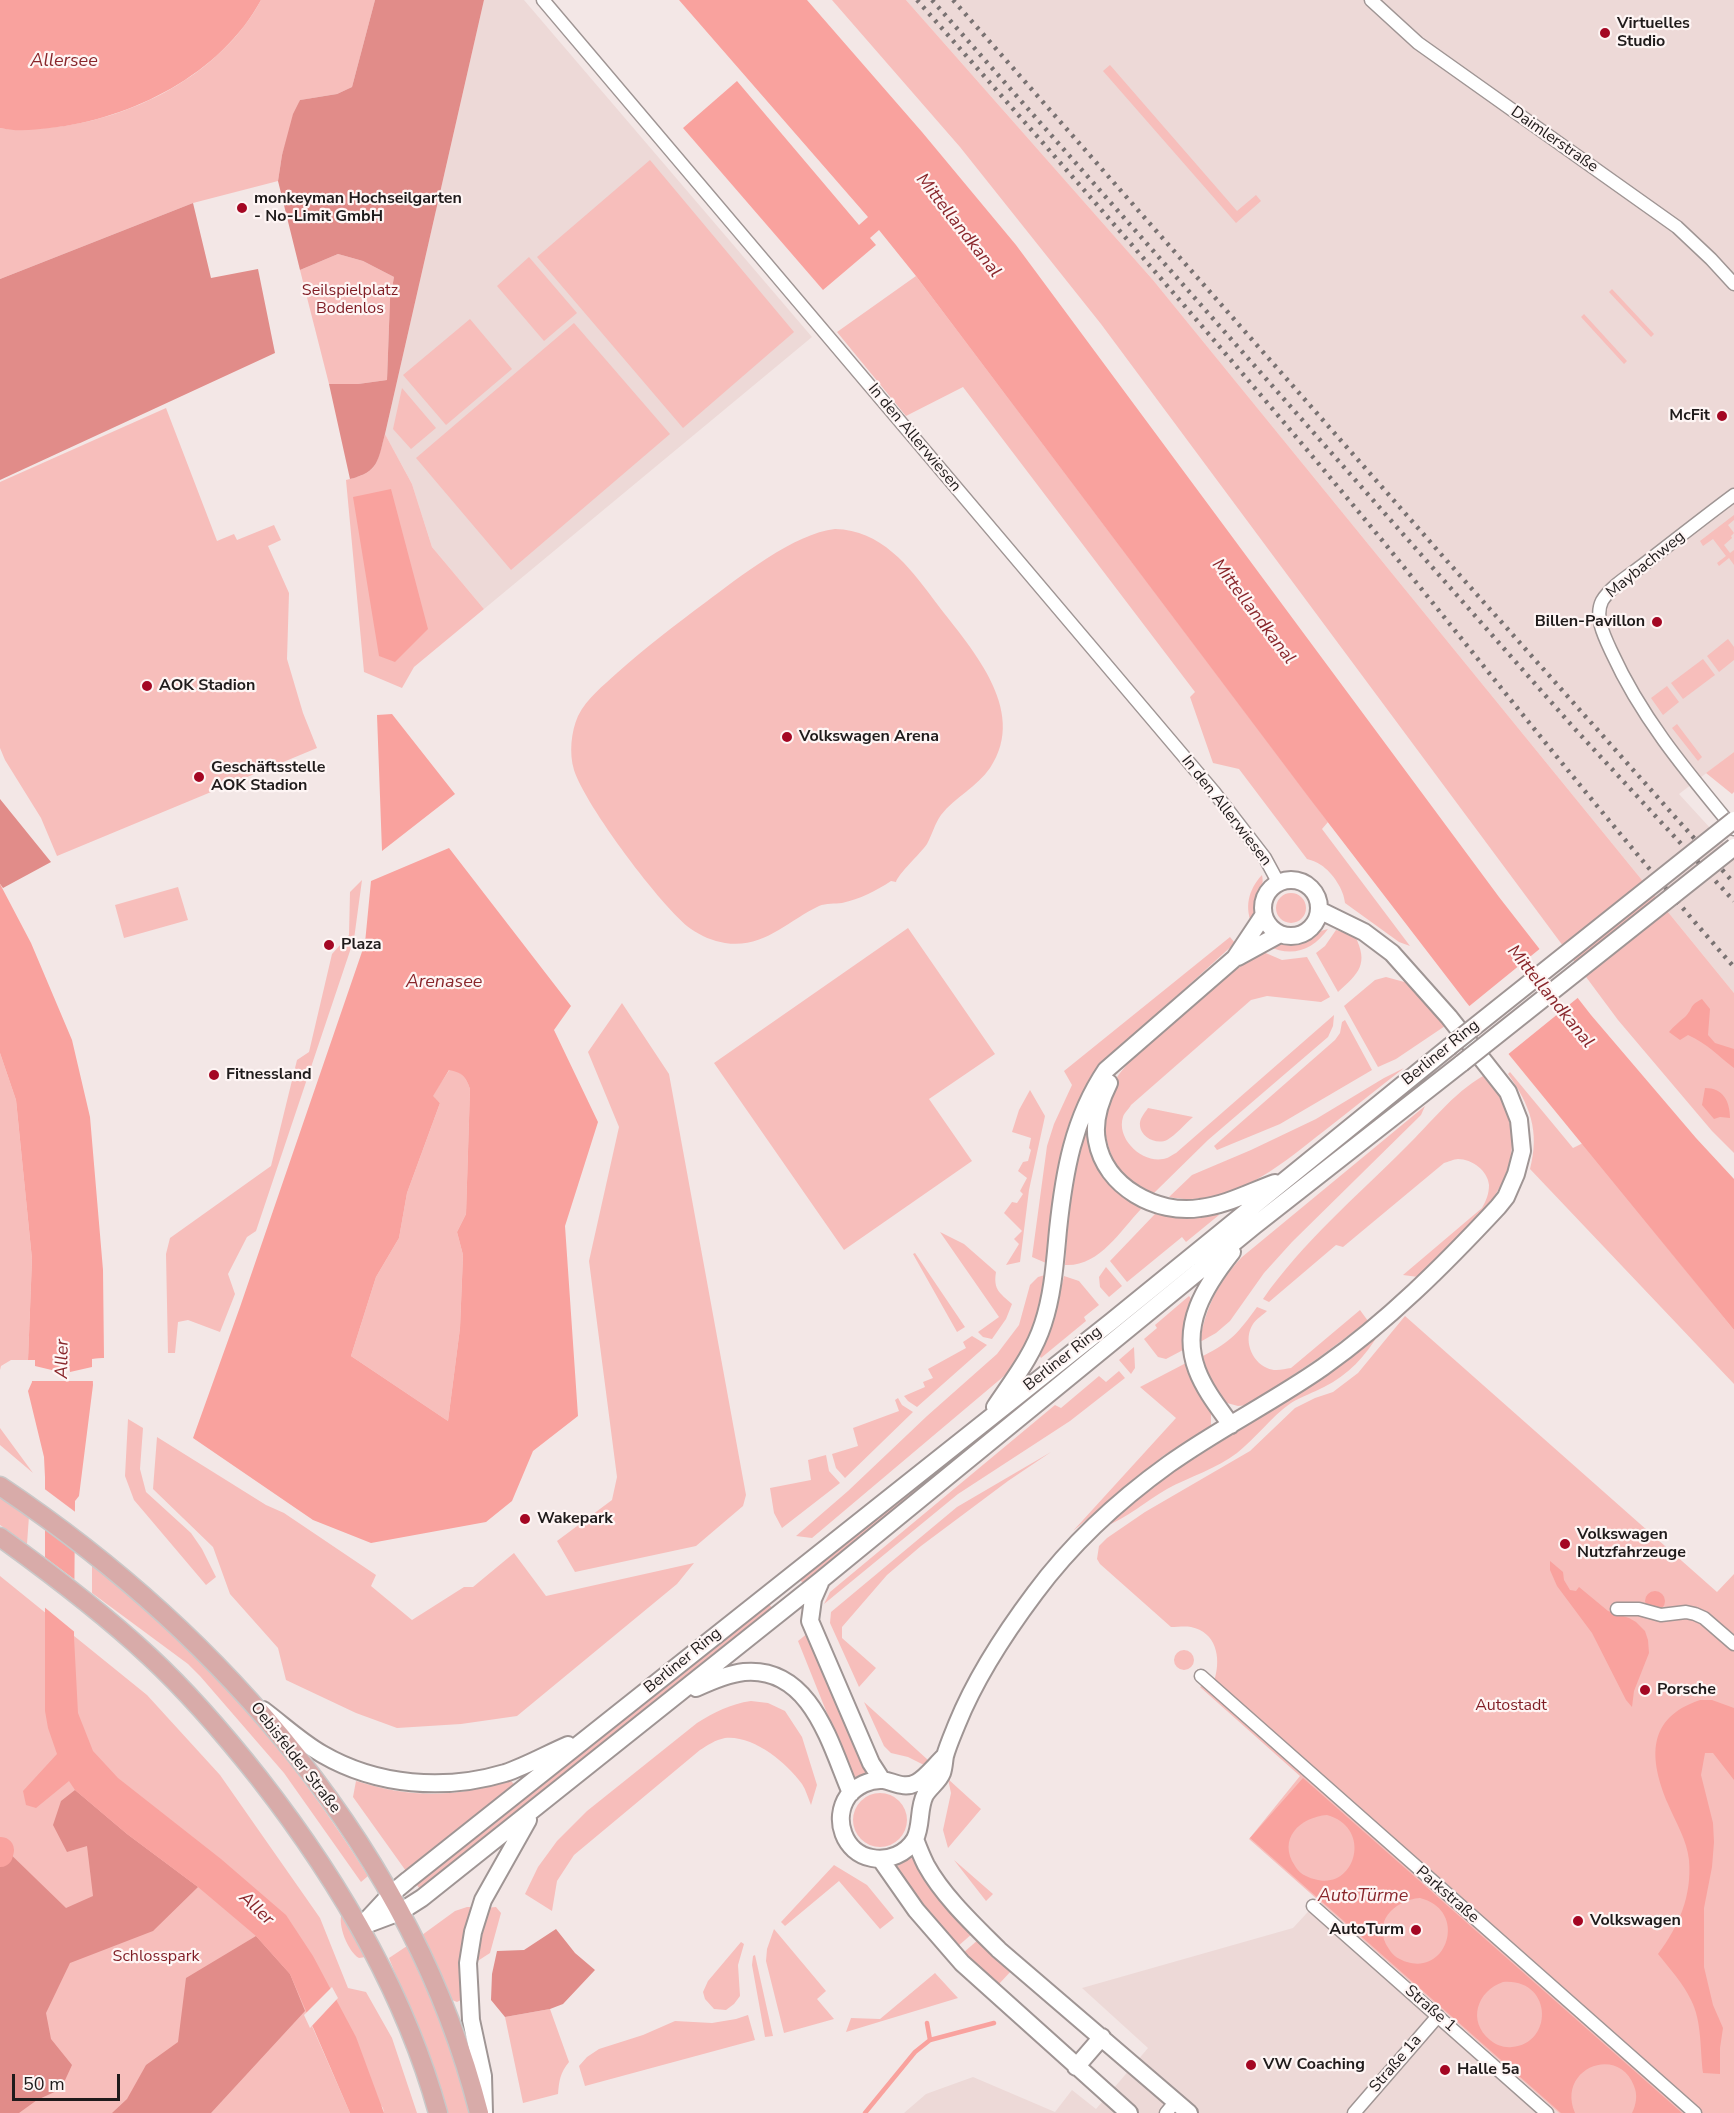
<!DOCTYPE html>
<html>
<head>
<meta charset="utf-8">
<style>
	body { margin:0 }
	#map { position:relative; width:1734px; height:2113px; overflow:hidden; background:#f3e7e6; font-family:"Nunito Sans",sans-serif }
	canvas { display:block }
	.scale { position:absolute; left:12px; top:2074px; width:108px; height:27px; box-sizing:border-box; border:3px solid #1f1b1b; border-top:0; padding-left:8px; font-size:18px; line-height:21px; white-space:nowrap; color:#1f1b1b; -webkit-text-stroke:4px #fef5f4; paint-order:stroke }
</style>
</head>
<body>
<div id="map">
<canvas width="1734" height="2113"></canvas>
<div class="scale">50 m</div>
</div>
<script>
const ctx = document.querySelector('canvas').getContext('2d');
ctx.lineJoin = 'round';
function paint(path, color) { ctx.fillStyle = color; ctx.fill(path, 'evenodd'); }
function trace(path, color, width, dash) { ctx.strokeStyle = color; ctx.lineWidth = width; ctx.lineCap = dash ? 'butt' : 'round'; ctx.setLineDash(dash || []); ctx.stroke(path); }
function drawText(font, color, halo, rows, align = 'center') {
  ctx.font = font + ' "Nunito Sans",sans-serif'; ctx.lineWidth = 4.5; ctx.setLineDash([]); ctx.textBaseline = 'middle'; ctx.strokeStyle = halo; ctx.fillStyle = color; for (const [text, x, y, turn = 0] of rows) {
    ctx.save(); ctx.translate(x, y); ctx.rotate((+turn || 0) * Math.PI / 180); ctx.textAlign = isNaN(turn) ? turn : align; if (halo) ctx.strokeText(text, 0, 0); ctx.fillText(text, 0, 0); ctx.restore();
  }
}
const built = new Path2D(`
	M484,0H524L812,337L484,609L432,547L412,484L385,434Z
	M906,0H1734V752L1679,794L1734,854V993L1153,280Z
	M1318,1901L1559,2113H904L926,2094L973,2077L1055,2112L1072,2090L1096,2109L1148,2048L1082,1988L1293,1928Z`);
const green = new Path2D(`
	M261,0H375L352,87L337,94L300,100L282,155L278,181L193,203L0,279V128C15,131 30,129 45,128C128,122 221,75 261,0Z
	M832,0H906L1153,280L1734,993V1153L1712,1131L1618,1020L1101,324L960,147Z
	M1110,65L1237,211L1256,195L1261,201L1236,223L1103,71Z
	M650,160L794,332L683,428L537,257Z
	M338,254L363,261L394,277L390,299L387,380L358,384H329L300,270Z
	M529,257L577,313L544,341L497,286Z
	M916,276L1328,822L1322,829L1410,946L1399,942L1345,903C1344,890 1333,873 1321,865C1317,862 1311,860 1307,859L1239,769L1213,763L1190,697L1195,692L963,387L906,416L837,332Z
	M1612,289L1654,334L1651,337L1609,292Z
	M1584,314L1627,361L1624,364L1581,317Z
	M470,319L512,369L446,425L403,375Z
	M574,323L670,434L511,570L416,458Z
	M402,388L436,428L411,449L393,429Z
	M166,408L217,541L234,534L237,540L274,525L281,540L268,546L289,593L287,659L303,713L317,748L57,856L41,818L5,760L0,748V482Z
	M385,434L412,484L432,547L484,609L414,667L402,688L364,672L346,480C379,472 376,465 385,434Z
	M1734,515V520L1728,525L1734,533L1731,536L1732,538L1724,545L1730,553L1734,550V565L1729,558L1719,566L1717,563L1726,556L1713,539L1703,546L1700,541Z
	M835,529C881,530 909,566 934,600C968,645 1030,709 990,768C977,787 955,797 941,815C935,823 932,835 927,844C920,854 898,874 896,882L891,881C876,891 860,899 842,903C835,904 826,903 819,906C787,921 764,949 725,943C713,941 701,936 691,929C662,908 585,805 574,770C569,753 571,732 578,716C587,698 603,686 617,673C646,647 675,625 706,602C738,578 795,533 835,529Z
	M1728,639L1734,647V660L1719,672L1707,656Z
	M1703,659L1715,675L1683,699L1671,683Z
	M1667,686L1679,702L1663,715L1651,698Z
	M1677,724L1702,757L1698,761L1672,728Z
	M1734,752V792L1732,794L1706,773Z
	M1262,875C1265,886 1257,915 1253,927C1244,908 1248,890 1262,875Z
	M362,880L354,939L256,1231L247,1237L228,1274L235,1294L220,1332L188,1320L178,1322L175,1353H168L166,1254L170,1238L271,1166L297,1060L309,1052L332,954L349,935L350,892Z
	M178,887L188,920L124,938L115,905Z
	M1276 908a15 15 0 1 1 30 0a15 15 0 1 1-30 0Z
	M908,928L995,1054L929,1099L972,1161L844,1250L714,1063Z
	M1328,929C1313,950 1292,958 1268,946C1279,941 1290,943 1301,940C1311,938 1317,931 1328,929Z
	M1336,930L1355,936C1369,964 1359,973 1338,992L1316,953L1325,946Z
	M1230,937L1235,943L1101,1065C1087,1085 1074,1107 1067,1130C1053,1173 1052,1219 1046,1263L1032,1257L1047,1146L1054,1124L1072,1085L1064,1071Z
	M1261,951L1282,960L1307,957L1330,997L1321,1002L1267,996L1251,1000L1131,1105C1129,1109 1124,1113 1123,1117C1116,1139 1142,1163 1163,1159C1167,1159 1172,1155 1176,1153L1334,1015L1333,1026L1328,1037L1208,1140L1154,1193C1128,1181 1114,1170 1107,1141C1103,1127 1103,1110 1108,1095C1120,1054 1224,979 1261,951Z
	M1386,977L1408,983L1445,1026L1396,1059L1378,1067L1344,1006L1375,980Z
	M622,1003L669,1074L746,1495L743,1506L696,1546L575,1572L557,1541L612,1500L617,1477L589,1261L619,1127L588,1052Z
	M1345,1020L1372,1070L1280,1124L1217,1150L1214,1146L1335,1040L1340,1033L1342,1022Z
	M0,1053L16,1100L32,1259L28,1360H11L1,1366L0,1370Z
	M1404,1068C1377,1089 1351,1110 1324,1131C1279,1166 1231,1209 1169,1197L1192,1175L1251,1150L1316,1119L1384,1078Z
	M450,1069C462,1072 466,1077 470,1089L466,1214L457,1232L463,1255L460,1328L448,1421L351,1356L376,1277L399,1238L407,1193L440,1103L432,1096Z
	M1510,1072L1573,1148L1583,1143L1734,1330V1384L1530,1169C1540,1131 1530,1105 1508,1074Z
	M1483,1076C1488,1083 1496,1090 1500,1097C1541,1175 1468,1229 1418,1277L1403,1275L1482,1208C1486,1201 1489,1194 1489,1185C1488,1171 1472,1159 1458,1159C1454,1159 1448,1162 1444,1163L1343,1247L1336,1245L1269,1302L1263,1299C1302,1243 1357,1196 1405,1148C1431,1123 1452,1094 1483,1076Z
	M1030,1090L1045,1116L1029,1190L1020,1262L1006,1265L1019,1244L1014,1239L1022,1231L1004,1213L1012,1202L1017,1203L1023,1194L1020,1191L1027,1178L1018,1171L1023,1162L1028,1161L1031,1150L1029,1148L1031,1138L1012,1132L1019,1110Z
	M1425,1106L1421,1115L1292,1242L1264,1273L1230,1321L1216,1333L1200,1342C1205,1308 1219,1281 1242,1257Z
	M1148,1108L1193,1117C1185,1124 1176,1135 1167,1140C1156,1145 1141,1137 1140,1126C1139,1119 1144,1114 1148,1108Z
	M1089,1122C1092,1135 1092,1152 1098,1165C1106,1185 1124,1197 1141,1209C1120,1231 1099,1267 1065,1265C1069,1217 1068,1165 1089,1122Z
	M1216,1212L1219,1215L1186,1242L1182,1237L1127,1282L1110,1261L1155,1214C1176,1218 1195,1216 1216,1212Z
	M940,1232L964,1244L996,1272C993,1290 1000,1293 1012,1304L1006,1319L992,1339L983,1337L978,1332L999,1317Z
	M915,1253L965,1327L957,1332L913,1254Z
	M1106,1267L1122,1286L1109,1297L1100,1287L1099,1277Z
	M1045,1275L1043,1301L1034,1331L1010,1371L812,1538L796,1536L848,1491L927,1416L997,1354L1019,1325L1030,1285L1038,1277Z
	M1064,1276L1079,1281L1099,1305L1084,1317L1086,1321L1041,1358L1039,1355L1050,1332Z
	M1189,1296L1192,1300L1185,1318L1183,1350L1166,1359L1158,1357L1144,1339L1157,1328L1155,1325Z
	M1257,1307L1267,1311C1263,1315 1256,1319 1253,1324C1243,1339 1251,1361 1267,1368C1275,1372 1284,1369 1291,1368L1360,1310L1368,1321L1317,1359L1248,1405L1238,1406L1227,1403L1219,1394L1208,1376L1203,1356C1232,1341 1238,1333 1257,1307Z
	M1405,1316L1717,1592L1734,1574V2113H1559L1249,1839L1300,1776L1200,1687L1215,1678C1221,1657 1216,1632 1191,1627C1185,1626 1177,1627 1171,1627L1100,1564L1097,1559L1099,1546L1107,1538L1145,1512L1250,1451L1295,1408L1315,1398L1333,1392L1358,1373Z
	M1379,1333C1366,1356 1348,1375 1324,1387C1313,1393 1302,1396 1291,1403C1271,1417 1256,1438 1237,1453C1218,1468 1189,1477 1167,1489C1146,1501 1127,1518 1104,1527L1140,1495L1176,1470L1289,1399Z
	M972,1336L987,1345L917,1407L908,1401L904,1396L925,1387L923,1382L933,1378L928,1369L966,1348L963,1342Z
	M1134,1347L1135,1368L1131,1374L1119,1360Z
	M1186,1363L1193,1381L1211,1409V1426L1163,1456L1073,1531L1176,1418L1140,1387Z
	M1119,1371L1125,1378L1070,1421L958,1494L824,1604L830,1592L1055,1405L1061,1408L1099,1376L1106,1382Z
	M1029,1395L1030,1397L803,1583L799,1579Z
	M898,1398L902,1405L913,1412L845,1478L836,1468L832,1454L858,1446L853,1428L899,1411L895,1400Z
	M128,1419L143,1428L140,1469L146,1492L191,1533L202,1549L216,1577L206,1585L134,1500L125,1476Z
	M0,1428L33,1473L0,1445Z
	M157,1437L266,1505L284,1513L376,1575L371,1586L412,1620L464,1587H473L514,1553L546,1596L694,1563L677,1584L517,1716L461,1724L397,1728L356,1713L286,1680L278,1648L230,1594L213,1547L153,1489Z
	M1051,1452L1008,1481L921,1546L887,1575L842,1627V1638L876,1668L859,1687L830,1623L831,1612L957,1507Z
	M826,1455L829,1471L840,1483L782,1528L774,1513L770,1488L811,1480L808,1460Z
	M0,1496L29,1516L27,1544L0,1525Z
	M92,1565C118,1587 145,1607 169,1630C246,1703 312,1786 368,1876L361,1882L284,1773L200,1676L188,1664L92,1593Z
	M0,1576L147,1695L220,1775L320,1918L348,1988L366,1992L392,2038L417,2113H384L383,2108L312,2026L350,2113H0Z
	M768,1603L773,1609L420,1889L416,1884Z
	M808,1633L866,1773L853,1778L798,1641Z
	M1174 1660a10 10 0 1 1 20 0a10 10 0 1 1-20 0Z
	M751,1701L768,1703L785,1711L802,1737L817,1785L811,1805C808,1798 806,1790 802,1784C786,1762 753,1735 725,1738C715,1740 708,1745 700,1750L574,1855L557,1881L552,1911L525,1894L538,1867L557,1841L587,1811L697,1723C715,1712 730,1704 751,1701Z
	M864,1702L928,1760L926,1766L908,1757L891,1753L884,1746Z
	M948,1779L981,1809L948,1848L943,1830L951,1793Z
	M356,1781C415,1799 452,1797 511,1781L514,1784L406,1871L353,1797Z
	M853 1820a27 27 0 1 1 54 0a27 27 0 1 1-54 0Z
	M913,1856L973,1933L957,1947L907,1886L896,1867Z
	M954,1860L993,1894L986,1901Z
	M834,1865L867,1885L894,1918L880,1929L839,1881L785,1926L781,1922Z
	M467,1907H475L463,1995L461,2000L457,2002L452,2000L422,1935L455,1911Z
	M496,1907L501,1913L490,1953L473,1964L485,1908Z
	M342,1913L366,1957L359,1958C348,1952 337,1924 342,1913Z
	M774,1929L826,1991L817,1999L834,2019L784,2033L766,1961L767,1949Z
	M979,1939L1013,1969L998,1985L963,1953Z
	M741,1942L744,1944L738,1965L740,1996L734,2004L726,2010L714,2009L705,1999L703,1992L708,1981Z
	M407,1946L452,2047L471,2113H447L438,2082L389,1958Z
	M755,1955L773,2036L765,2037L752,1965L753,1956Z
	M935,1973L958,1998L846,2032L851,2018L880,2019Z
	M550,2009L569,2062C560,2073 559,2081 558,2094L523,2103L505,2017Z
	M748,2015L755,2040L585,2086L579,2066L587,2057L599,2049L643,2035L675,2021L712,2023L736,2019Z`);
const forest = new Path2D(`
	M375,0H484L385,434C378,460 379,472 350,479L329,384H358L387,380L390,299L394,277L363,261L338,254L300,270L278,181L282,155L293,114L300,100L337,94L352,87Z
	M193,203L211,278L258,269L275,353L0,480V279Z
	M0,799L51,862L3,888L0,884Z
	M75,1790L127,1834L198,1887L153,1931L70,1963L46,2013L51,2039L72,2065L61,2089L37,2100L19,2113H0V1844L66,1908L93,1896L87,1846L67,1852L53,1825L61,1801Z
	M556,1929L575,1953L595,1970L563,2004L550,2009L505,2017L491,2000L492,1974L497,1951L524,1950Z
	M256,1936L290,1974L305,2011L211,2113H112L127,2099L146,2065L178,2042L186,1978Z`);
const water = new Path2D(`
	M0,0H261C221,74 132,119 50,128C33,130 17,132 0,128Z
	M679,0H807L922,132L1016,245L1499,897L1591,1015L1696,1138L1734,1179V1330L1466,1002L1310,799L916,276L879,230L870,238L876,245L823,290L683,128L737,81L859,225L868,217Z
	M391,489L428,629L395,662L379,656L353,497Z
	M392,714L455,794L382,851L377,715Z
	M449,848L571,1006L554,1030L598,1122L565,1226L578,1416L533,1451L512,1501L486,1522L371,1543L313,1520L193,1438L240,1307L365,943L371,881ZM449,1070C462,1072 466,1077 470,1089L466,1214L457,1232L463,1255L460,1328L448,1421L351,1356L376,1277L399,1238L407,1193L440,1103L433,1096Z
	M0,884L31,943L72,1040L90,1117L103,1270L104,1358L92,1359L93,1385L79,1496L75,1501L74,1637L78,1713L93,1751L118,1778L221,1859L286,1915L313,1956L356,2037L384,2113H350L290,1974L256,1936L198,1887L127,1834L75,1790L69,1781L36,1808L26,1805L23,1791L57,1754L48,1728L45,1711V1477L44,1457L28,1391L32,1382L31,1363L28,1360L32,1259L16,1100L0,1053Z
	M1702,999L1710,1009L1708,1035L1715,1043L1734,1049V1068C1717,1055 1708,1044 1688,1035L1680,1040L1669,1032C1674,1026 1679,1022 1685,1017C1694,1008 1688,1006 1702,999Z
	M1705,1088C1723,1088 1730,1101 1730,1118L1720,1117L1714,1119L1702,1105Z
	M1550,1561L1563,1572L1564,1580L1570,1590L1576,1591L1579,1587L1608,1611L1629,1618L1636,1622L1645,1631L1648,1640L1649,1653L1634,1691L1632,1707L1626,1700L1592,1633L1557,1586L1550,1570Z
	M1645 1601a10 10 0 1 1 20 0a10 10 0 1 1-20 0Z
	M1700,1700H1712L1734,1708V1780L1713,1753H1705L1701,1775L1713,1823L1714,1842L1712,1867L1704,1908V1967L1713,2005L1723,2028L1720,2048V2074L1703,2073C1700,2050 1702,2021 1691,2000C1683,1983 1670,1969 1658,1954C1679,1926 1692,1896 1689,1860C1687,1840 1676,1823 1668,1804C1649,1759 1646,1718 1700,1700Z
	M1303,1778L1682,2113H1632C1636,2105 1638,2095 1634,2086C1619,2044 1556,2068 1575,2113H1561L1250,1838ZM1327,1815C1374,1828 1355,1892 1314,1879C1306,1877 1299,1873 1295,1866C1277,1839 1300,1817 1327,1815ZM1420,1898C1468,1910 1448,1975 1407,1962C1400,1960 1393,1956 1389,1949C1371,1923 1394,1900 1420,1898ZM1503,1982C1553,1978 1554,2044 1512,2047C1504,2048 1496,2045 1490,2040C1467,2021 1477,1991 1503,1982Z`);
const pier = new Path2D(`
	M1542,947L1580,996L1506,1056L1467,1008Z
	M107,1358L105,1361L95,1362L96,1381H29L28,1365L25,1360H35V1366L60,1372V1364H69L70,1372L92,1367V1359Z
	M42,1487L78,1514V1554L42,1527Z
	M42,1555L78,1582L77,1634L43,1606Z
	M332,1987L338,1998L310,2028L304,2015Z`);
const stream = new Path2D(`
	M930,2040L994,2023
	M865,2113L915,2052L930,2040L927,2023`);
const river = new Path2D(`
	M0,1854L1,1850`);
const street = new Path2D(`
	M543,0L1214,792L1265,858L1278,882
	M1371,0L1418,43L1677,227L1711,259L1734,284
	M1734,495C1703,518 1674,541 1643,565C1630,575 1611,586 1602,601C1594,617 1605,638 1612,653C1642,719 1688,773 1734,829
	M1617,1609H1639L1661,1615L1686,1612L1695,1614L1704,1618L1734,1644
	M1201,1676L1695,2113
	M1313,1906L1547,2113
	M1166,2113L1176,2101
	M1354,2113L1438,2016`);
const secondary = new Path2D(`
	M1263 908a28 28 0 1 1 56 0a28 28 0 1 1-56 0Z
	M1238,957L1280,934
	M1109,1083C1100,1101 1093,1121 1097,1141C1105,1187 1157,1215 1200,1208C1226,1205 1250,1192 1275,1183
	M995,1407C1013,1380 1033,1355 1043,1324C1053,1294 1055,1262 1058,1230C1064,1173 1073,1119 1106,1070L1235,958L1263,916
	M1231,1425C1219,1408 1205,1391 1197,1370C1180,1325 1205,1286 1232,1252
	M820,1583L813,1599L810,1621L871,1763L882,1780
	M696,1688C711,1681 727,1674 744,1672C811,1666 830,1744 851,1793
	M263,1710C283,1725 301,1742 322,1754C377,1786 445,1791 505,1773C526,1766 547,1754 568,1745
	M945,1756C936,1764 927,1777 916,1783C904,1789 894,1782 883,1780C870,1779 856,1786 848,1796C832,1819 844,1853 872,1858C889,1861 906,1854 915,1839C922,1825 918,1809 925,1795C930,1787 939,1781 942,1773C944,1767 944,1761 945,1756C948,1745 953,1734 957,1724C976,1677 1005,1633 1035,1593C1072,1543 1119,1500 1169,1464C1218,1429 1273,1402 1323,1367C1388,1321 1444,1265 1498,1207L1506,1197L1516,1174L1522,1151L1519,1120L1508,1092L1449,1017L1392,953L1364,932L1319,910
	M915,1839C918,1847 922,1857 926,1865C943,1896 974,1925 999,1950L1189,2113
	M881,1860L916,1910L962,1963L1129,2113
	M363,1924L390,1895L408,1880L1112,1321L1449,1047
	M360,1927L400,1912L422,1898L821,1580L1254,1226L1462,1063
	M1076,2067L1102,2037
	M484,2113L483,2076L471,2020L468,1963L473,1932L483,1900L528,1820`);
const primary = new Path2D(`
	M0,1486C221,1634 412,1851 479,2113
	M0,1537C50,1573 104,1614 149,1656C189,1693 225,1735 259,1778C337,1878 404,1990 438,2113`);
const rail = new Path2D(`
	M917,0C1076,180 1234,360 1386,545C1501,687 1613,830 1734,967
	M932,0L1574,728L1734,901
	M953,0L1447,561L1734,883`);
const secondaryBridge = new Path2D(`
	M1449,1047L1734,820
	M1462,1063L1734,847`);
const markers = [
	[1605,33,6,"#a40723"],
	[242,208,6,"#a40723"],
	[1722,416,6,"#a40723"],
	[1657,622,6,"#a40723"],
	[147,686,6,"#a40723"],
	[787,737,6,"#a40723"],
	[199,777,6,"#a40723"],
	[329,945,6,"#a40723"],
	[214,1075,6,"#a40723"],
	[525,1519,6,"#a40723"],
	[1565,1544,6,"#a40723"],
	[1645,1690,6,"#a40723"],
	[1578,1921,6,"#a40723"],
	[1416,1930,6,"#a40723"],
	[1251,2065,6,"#a40723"],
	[1445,2070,6,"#a40723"]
];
const poiNames = [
	["Virtuelles",1617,24],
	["Studio",1617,42],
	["monkeyman Hochseilgarten",254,199],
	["- No-Limit GmbH",254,217],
	["McFit",1710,416,"right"],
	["Billen-Pavillon",1645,622,"right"],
	["AOK Stadion",159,686],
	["Volkswagen Arena",799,737],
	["Geschäftsstelle",211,768],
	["AOK Stadion",211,786],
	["Plaza",341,945],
	["Fitnessland",226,1075],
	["Wakepark",537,1519],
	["Volkswagen",1577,1535],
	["Nutzfahrzeuge",1577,1553],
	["Porsche",1657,1690],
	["Volkswagen",1590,1921],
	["AutoTurm",1404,1930,"right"],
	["VW Coaching",1263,2065],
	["Halle 5a",1457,2070]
];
const streetNames = [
	["Daimlerstraße",1554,140,35],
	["In den Allerwiesen",914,438,50],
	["Maybachweg",1646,565,-39],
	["In den Allerwiesen",1226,811,52],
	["Berliner Ring",1441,1053,-39],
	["Berliner Ring",1063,1359,-38],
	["Berliner Ring",683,1661,-39],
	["Oebisfelder Straße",295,1758,52],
	["Parkstraße",1447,1895,41],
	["Straße 1",1430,2009,41],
	["Straße 1a",1396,2064,-49]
];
const parkNames = [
	["Seilspielplatz",350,291],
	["Bodenlos",350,309],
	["Autostadt",1511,1706],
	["Schlosspark",156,1957]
];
const waterNames = [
	["Allersee",64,62],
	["Mittellandkanal",958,226,52],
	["Mittellandkanal",1253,612,53],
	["Arenasee",444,983],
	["Mittellandkanal",1550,997,51],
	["Aller",63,1359,-89],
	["AutoTürme",1363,1897],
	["Aller",256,1909,43]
];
paint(built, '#edd9d7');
paint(green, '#f7bebb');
paint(forest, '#e18c89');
paint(water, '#f9a29e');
paint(pier, '#f3e7e6');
trace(stream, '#f9a29e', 4.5);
trace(river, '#f9a29e', 26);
trace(street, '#9f9594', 15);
trace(secondary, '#9f9594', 20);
trace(primary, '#c9c8c8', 21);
trace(street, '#fff', 12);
trace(secondary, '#fff', 16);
trace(primary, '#d8aba9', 18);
trace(rail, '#797272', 4.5, [3, 6]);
trace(secondaryBridge, '#9f9594', 20, []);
trace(secondaryBridge, '#fff', 16);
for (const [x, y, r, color] of markers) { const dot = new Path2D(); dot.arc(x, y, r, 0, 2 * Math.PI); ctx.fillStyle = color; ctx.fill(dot); trace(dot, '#fef5f4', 2); }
drawText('bold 16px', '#1f1b1b', '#fef5f4', poiNames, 'left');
drawText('16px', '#1f1b1b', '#fef5f4', streetNames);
drawText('16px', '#7f1b23', '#fef5f4', parkNames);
drawText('italic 18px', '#89262b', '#fef5f4', waterNames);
</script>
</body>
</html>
